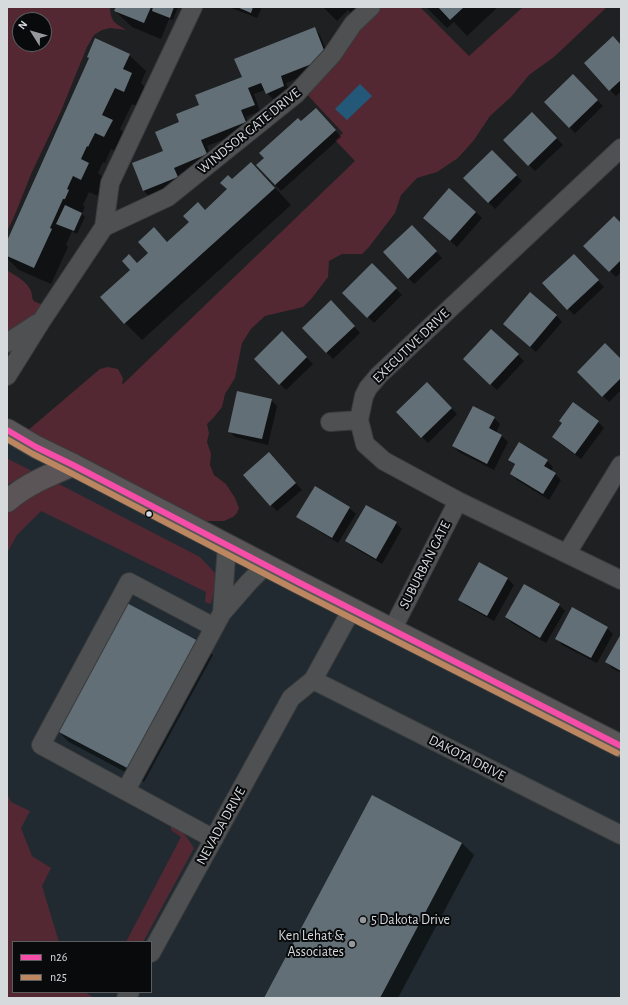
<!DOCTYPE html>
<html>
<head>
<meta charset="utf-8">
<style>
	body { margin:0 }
	#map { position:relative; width:628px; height:1005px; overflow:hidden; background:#1e2022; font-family:"Alegreya Sans",sans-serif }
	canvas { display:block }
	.frame { position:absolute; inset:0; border:8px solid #d7dadd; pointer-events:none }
	.legend { position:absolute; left:12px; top:941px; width:140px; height:52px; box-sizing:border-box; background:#080a0b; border:1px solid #5b5d5f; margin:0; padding:5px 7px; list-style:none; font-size:12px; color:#d7dadd }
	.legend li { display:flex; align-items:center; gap:8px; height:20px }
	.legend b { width:20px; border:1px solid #5b5d5f }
	.north { position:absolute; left:12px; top:12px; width:40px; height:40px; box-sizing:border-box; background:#080a0b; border:1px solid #5b5d5f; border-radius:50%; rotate:307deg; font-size:11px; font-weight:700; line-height:16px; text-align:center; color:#d7dadd }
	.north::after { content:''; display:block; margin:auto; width:14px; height:18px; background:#96999c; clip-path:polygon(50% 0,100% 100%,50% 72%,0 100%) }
</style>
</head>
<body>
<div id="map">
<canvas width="628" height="1005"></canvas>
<div class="frame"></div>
<ul class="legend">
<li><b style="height:5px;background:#f54da8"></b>n26</li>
<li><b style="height:5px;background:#bb8660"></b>n25</li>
</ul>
<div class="north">N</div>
</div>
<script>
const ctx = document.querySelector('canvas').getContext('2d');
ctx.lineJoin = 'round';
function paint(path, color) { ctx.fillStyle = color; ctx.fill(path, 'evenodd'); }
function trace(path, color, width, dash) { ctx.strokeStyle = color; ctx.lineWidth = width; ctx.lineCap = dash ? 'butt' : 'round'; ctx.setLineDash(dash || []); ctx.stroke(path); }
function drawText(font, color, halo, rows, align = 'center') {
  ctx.font = font + ' "Alegreya Sans",sans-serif'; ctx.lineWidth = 4; ctx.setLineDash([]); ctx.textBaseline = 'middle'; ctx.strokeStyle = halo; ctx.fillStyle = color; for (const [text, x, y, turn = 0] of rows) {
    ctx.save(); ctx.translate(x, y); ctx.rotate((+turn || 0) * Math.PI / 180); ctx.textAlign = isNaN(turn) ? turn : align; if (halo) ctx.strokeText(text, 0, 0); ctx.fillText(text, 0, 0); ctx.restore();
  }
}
const built = new Path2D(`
	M7,430L621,746V998H39L37,992H151V942H24L7,877Z`);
const green = new Path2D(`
	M7,7H110C111,22 114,22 126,30L110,28L102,30L94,35L87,47L61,111L32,172L14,217L7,231ZM20,20H44V44H20Z
	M371,7H420L469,56L523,7H607L554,57L529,75L511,97L490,116L474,140L458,158L437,172L417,178L401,195L395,213L369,247L362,254H342L329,261L328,277L312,298L303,307L265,316L251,329L242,343L235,378L225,394L222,407L214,417L207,424L209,433L207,442L211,454L210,465L214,475L226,484L235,498L239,508L237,513L233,517L224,521H207L177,515L20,437L100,369L108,367L118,369L123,378L122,385L355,161L335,140L343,133L301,88Z
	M7,270C14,275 23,279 28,286C37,298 25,301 46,305L39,314L7,336Z
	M8,459L30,470V472L7,485V460Z
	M57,483L200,557L215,573V588L211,604L205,602L206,592L41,511L17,535L7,553V510L25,494Z
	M7,793L11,802L30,811L21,828L32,856L51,868L42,886L59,942H13V992H85L94,998H7Z
	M171,827C182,827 188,839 194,848L143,942H126L181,837L171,830Z`);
const water = new Path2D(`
	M360,84L372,96L347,120L335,109Z`);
const shadow = new Path2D(`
	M117,7H178L173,20L169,19L161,39L132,27L115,11Z
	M229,7H262L257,18Z
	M323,7H369L356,18L348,10L337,21Z
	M426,7H498L467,36L454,22L447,28Z
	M314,28L320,35L332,64L286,83L290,92L273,99L267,93L265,90L254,94L260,111L246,117L251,129L207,146L212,161L179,174L183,184L150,197L144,191L134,164L164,151L180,123L200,106Z
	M621,46V91L616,96L610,90Z
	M129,55L146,71L141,83L148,91L141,108L132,104L120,129L129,137L121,153L111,149L105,163L103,162L98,173L106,180L98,196L89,192L83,205L85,207L82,214L85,217L77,234L72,231L66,245L68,247L51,284L19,270L7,258V243L89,59L88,57Z
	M573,76L603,106L575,133L546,102Z
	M532,113L563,145L535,171L529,165Z
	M322,115L341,137L281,191L257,165L301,122Z
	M492,151L522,181L495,209L465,178Z
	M251,163L268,180L291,205L142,340L125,323L101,297L131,270L129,255L138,264L149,253L154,229L168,243L228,190L232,181Z
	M476,212L482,218L457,247L431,224Z
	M621,225V272L616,277L585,246Z
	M412,226L442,258L414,284L384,252Z
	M574,255L604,287L574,315L544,283Z
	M372,265L402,295L374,323L344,293Z
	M331,301L360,333L333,359L303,328Z
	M556,315L562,322L536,352L510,330Z
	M282,333L313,364L286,390L255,359Z
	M518,355L524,361L497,390L470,365Z
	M621,360V390L609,402L579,372Z
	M427,383L457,414L428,443L397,412Z
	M271,400L277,406L268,445L235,437L229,431Z
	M494,418L500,424L496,433L502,436L508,442L494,470L459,452L453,446Z
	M598,422L604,428L581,459L559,443L553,437L563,423Z
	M275,460L302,490L277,511L271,505Z
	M509,460L547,461L553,467L551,471L555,474L561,480L549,500L517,480L511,474L516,466Z
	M349,508L356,514L338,543L304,522L298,516Z
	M396,523L402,529L382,564L353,547L347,541Z
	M480,563L508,579L514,585L494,621L466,606L459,599Z
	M559,605L565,611L546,643L512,623L506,617Z
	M607,628L613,634L597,663L562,645L556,638Z
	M621,636V673L612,668L606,661Z
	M201,643L213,655L144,782L69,742L57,730Z
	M462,843L474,855L398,998H265Z`);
const building = new Path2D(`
	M116,7H151L144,23L114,11Z
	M153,7H174L170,18L152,11Z
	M237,7H253L251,13Z
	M438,7H464L450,20Z
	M315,27L327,58L281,76L284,86L266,94L261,83L248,88L255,105L241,110L246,122L201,140L207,154L174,168L178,177L143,191L132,163L163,151L155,132L179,122L176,114L199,105L195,95L242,77L234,59Z
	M613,36L621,45V80L609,91L584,63Z
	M95,38L130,54L123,69L132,73L124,92L115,88L102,115L113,120L104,137L95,133L88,147L87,146L81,159L89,163L81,180L73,176L67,189L69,190L65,199H63L50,228L52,229L34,268L7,256V241L89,58L87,57Z
	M573,74L598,100L569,128L544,102Z
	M316,108L336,130L275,185L256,165L264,158L259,153L298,118L301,121Z
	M532,112L557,138L528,166L503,140Z
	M492,150L517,175L488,203L463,178Z
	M251,162L275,188L124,324L100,297L130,270L122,261L129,254L137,263L148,253L138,242L154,227L167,242L189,222L183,216L198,202L205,210L227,189L220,183L228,175L232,179Z
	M449,188L476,212L450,241L423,218Z
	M65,205L82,213L74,231L56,224Z
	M614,216L621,223V260L609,272L583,246Z
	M412,225L437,251L408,279L383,252Z
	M574,254L599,280L567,310L542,283Z
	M372,263L397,288L367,318L342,293Z
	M530,292L557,315L530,347L503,324Z
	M331,300L355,326L326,353L302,328Z
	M491,329L519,354L490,385L463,359Z
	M282,331L307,357L279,385L254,359Z
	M605,343L621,359V378L602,397L577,372Z
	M427,382L452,408L421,438L396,412Z
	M237,391L272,399L262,439L228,432Z
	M573,402L599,421L575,454L552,437L562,423L559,421Z
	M473,406L495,417L489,428L502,435L487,464L452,446Z
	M519,442L548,460L544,466L556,473L543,494L510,474L515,464L508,460Z
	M269,452L296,483L270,506L243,475Z
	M315,486L350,507L332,538L296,517Z
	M366,505L397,522L376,559L345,541Z
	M479,562L508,578L487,616L458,600Z
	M524,584L560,604L540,638L505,617Z
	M125,602L202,643L131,770L55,730Z
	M572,607L608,627L591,658L555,639Z
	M621,634V671L605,662Z
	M372,795L462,843L380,998H264Z`);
const minor = new Path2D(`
	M621,148L379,375L368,388L364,396L359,420L365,444L384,461L458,501L621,580
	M104,227L168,197L296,94L332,55L353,24L371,7
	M7,343L36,324
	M7,376L42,320L104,227L110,183L193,7
	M330,422L359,420
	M567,553L621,465
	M222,613L227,545
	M214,627L129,582L41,745L214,839
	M392,630L458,501
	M313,680L621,835
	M126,790L222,613L249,582L266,565
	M151,953L291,698L313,680L352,609
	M126,998L130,992`);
const major = new Path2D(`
	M7,430L36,447L73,465L298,582L621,746`);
const highway = new Path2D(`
	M7,501C27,484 49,475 73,465`);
const bus1 = new Path2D(`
	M7,430L36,447L73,465L298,582L621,746`);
const bus2 = new Path2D(`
	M7,439L33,454L69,472L294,589L617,753`);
const markers = [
	[149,514,3.5,"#d7dadd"],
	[363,920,4,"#96999c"],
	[352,944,4,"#96999c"]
];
const streetNames = [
	["WINDSOR GATE DRIVE",249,131,-39],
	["EXECUTIVE DRIVE",411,346,-44],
	["SUBURBAN GATE",425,565,-63],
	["DAKOTA DRIVE",467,758,27],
	["NEVADA DRIVE",221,826,-61]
];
const poiNames = [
	["5 Dakota Drive",371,920],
	["Ken Lehat &",344,936,"right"],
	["Associates",344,952,"right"]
];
paint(built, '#212a30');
paint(green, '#532833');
paint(water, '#235878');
paint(shadow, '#0007');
paint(building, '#636f77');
trace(minor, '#393c3d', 20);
trace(major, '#393c3d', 24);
trace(highway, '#393c3d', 24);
trace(minor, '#4e5052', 18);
trace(major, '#5a5658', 22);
trace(highway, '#5b5558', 22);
trace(bus1, '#f54da8', 6);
trace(bus2, '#bb8660', 6);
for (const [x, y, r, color] of markers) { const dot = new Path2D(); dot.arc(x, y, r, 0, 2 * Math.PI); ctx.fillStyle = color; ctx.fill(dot); trace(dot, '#080a0b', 1.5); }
drawText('14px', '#d7dadd', '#080a0b', streetNames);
drawText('14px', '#d7dadd', '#080a0b', poiNames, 'left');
</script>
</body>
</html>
